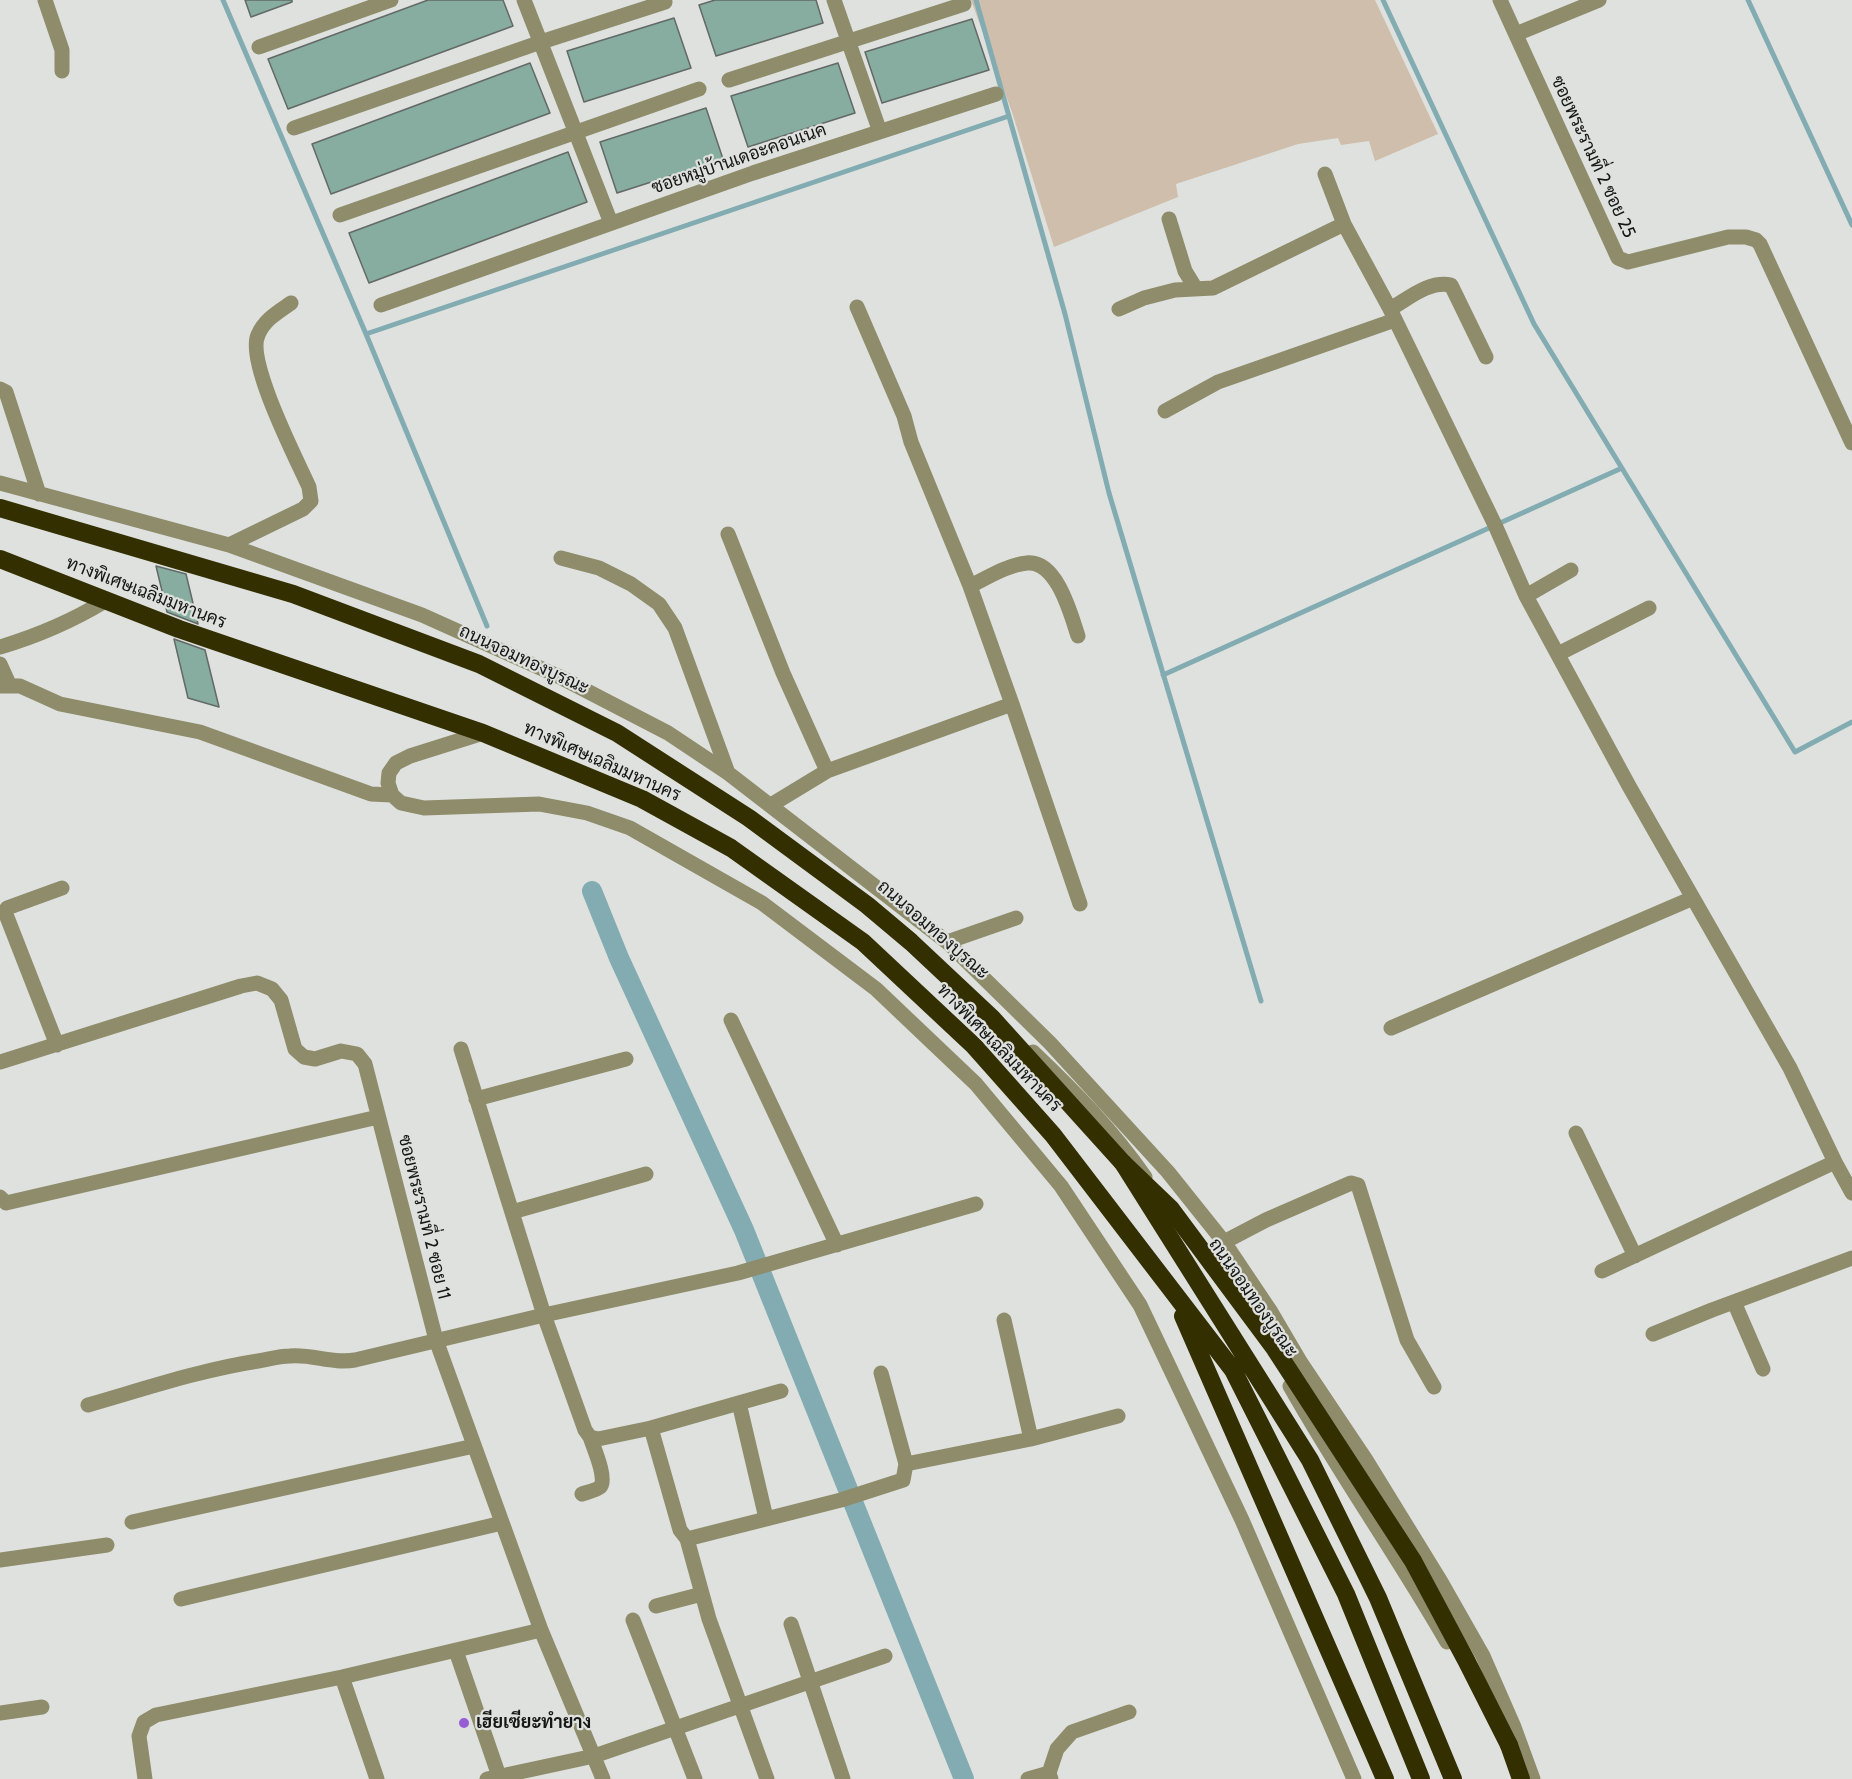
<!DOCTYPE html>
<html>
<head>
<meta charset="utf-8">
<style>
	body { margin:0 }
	canvas { display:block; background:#dee1dd }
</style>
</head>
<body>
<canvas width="1852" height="1779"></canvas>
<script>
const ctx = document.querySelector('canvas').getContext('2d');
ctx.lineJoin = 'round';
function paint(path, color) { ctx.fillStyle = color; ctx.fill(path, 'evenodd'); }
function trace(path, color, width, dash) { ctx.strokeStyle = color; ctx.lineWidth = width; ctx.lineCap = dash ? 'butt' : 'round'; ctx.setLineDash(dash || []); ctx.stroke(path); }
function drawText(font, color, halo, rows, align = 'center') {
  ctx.font = font + ' Cabin,Sarabun,sans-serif'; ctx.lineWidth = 4.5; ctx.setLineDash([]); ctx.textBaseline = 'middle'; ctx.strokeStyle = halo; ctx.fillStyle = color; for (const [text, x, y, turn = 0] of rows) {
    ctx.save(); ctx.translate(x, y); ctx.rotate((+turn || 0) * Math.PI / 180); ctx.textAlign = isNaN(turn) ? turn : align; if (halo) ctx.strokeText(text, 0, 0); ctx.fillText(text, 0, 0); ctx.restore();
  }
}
const green = new Path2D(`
	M971,0H1375L1438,134L1375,161L1369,141L1341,145L1338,138L1298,144L1176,184L1178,197L1054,247L1012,112Z`);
const stream = new Path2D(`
	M223,0L366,334L487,626
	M976,0L1065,314L1109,493L1261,1001
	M1383,0L1534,324L1795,752L1852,722
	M1748,0L1852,225
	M366,334L1009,116
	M1163,675L1622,468`);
const canal = new Path2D(`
	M592,891L619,958L744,1230L964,1779`);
const building = new Path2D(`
	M245,0H292V2L251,17Z
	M428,0H503L513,26L288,109L268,59Z
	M715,0H816L823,23L716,56L699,5Z
	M674,18L691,68L584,102L567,51Z
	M972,19L989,70L882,103L865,52Z
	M530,63L550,113L331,194L312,144Z
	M838,63L855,113L748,147L731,96Z
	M706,108L723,159L617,193L600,142Z
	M568,152L587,202L369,283L349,233Z
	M156,566L186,574L198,624L167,612Z
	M174,639L205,650L219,707L188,698Z`);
const minor = new Path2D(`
	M45,0L62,50V71
	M524,0L611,223
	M834,0L880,132
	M1500,0L1618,258L1628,262L1728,237H1746L1756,240L1760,244L1852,443
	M1516,34L1599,0
	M259,47L391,0
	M729,80L964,4
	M294,128L541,42L665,2
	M1325,174L1344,224L1390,309L1495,525L1526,596L1629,786L1790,1068L1835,1162L1852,1193
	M340,215L699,89
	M1169,219L1185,271L1196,289
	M381,305L753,173L996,94
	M1119,309L1144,298L1175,290L1213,288L1344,224
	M1390,309C1408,299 1429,280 1451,285L1486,357
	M0,389L6,392L39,494
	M1165,411L1218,382L1395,320
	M0,483L229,545L422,615L558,676L668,733L728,773L947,942L1050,1043L1168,1172L1224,1242L1271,1312L1301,1363L1366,1460L1441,1582L1483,1656L1514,1727L1533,1779
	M728,534L783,673L827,771
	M229,545L303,509L311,501L309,487C296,458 246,361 258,335C264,320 278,312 291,303
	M561,558L599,568L631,584L659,604L675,628L728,773
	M970,586C987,578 1007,565 1027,563C1057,560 1071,615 1078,636
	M1526,596L1571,570
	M0,647C37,636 72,621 105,601
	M1558,654L1649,608
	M0,664L10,686
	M0,686H20L60,704L200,732L371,794L392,795
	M1012,704L1080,904
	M483,733L410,756L396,763L389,773L388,783L392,795L401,803L424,808L539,804L587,813L630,828L762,903L876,989L976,1084L1061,1186L1140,1305L1242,1520L1354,1779
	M771,805L827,771L1012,704L970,586L911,442L904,416L857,307
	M947,942L1016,918
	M731,1020L837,1245
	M1391,1028L1693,898
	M57,1045L5,912L7,908L62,888
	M461,1049L544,1315L585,1430L590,1437L598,1439L651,1428L781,1391
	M1033,1052C1074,1091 1113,1131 1145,1177
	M0,1062L241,986L257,983L272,989L281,1000L295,1049L304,1057L315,1059L341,1051L357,1054L365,1064L436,1340L541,1630L603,1779
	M476,1099L626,1059
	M1576,1133L1635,1256
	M0,1197L6,1203L378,1117
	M512,1212L646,1174
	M1224,1242L1266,1220L1351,1183L1358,1185L1407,1340L1434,1387
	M1602,1271L1835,1162
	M1734,1302L1763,1369
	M1004,1320L1031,1439
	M1653,1334L1712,1310L1852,1258
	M881,1373L906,1464
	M1290,1386C1339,1473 1397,1555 1447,1642
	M739,1403L766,1518
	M88,1405C144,1389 200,1370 258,1361C269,1359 280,1356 290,1356C313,1354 332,1364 355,1360L544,1315L738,1273L976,1204
	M651,1428L680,1530L687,1539L841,1500L903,1480L906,1464L1031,1439L1118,1416
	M582,1494C587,1492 595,1491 600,1487C608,1480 593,1446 590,1437
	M132,1522L474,1446
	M687,1539L709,1619L767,1779
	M0,1560L107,1545
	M181,1599L502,1523
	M656,1606L702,1594
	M633,1620L695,1779
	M791,1624L843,1779
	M456,1651L500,1779
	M342,1677L377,1779
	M0,1713L42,1707
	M145,1779L139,1736L144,1722L156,1715L342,1677L541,1630
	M487,1779L594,1756L885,1656
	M1028,1779L1049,1773
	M1051,1779L1049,1773L1057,1749L1072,1732L1129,1712`);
const highway = new Path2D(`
	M0,508L293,594L479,664L617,733L749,818L867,905L911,942L992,1018L1123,1163L1310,1460L1378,1598L1453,1779
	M0,559L179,629L483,733L642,799L731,848L863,942L974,1046L1053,1135L1233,1370L1346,1594L1421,1779
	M1183,1316L1385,1779
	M1509,1745L1521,1779`);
const highwayBridge = new Path2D(`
	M1123,1163L1171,1209L1275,1349L1413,1561L1466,1660L1509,1745`);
const markers = [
	[464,1723,6,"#975dd5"]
];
const streetNames = [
	["ซอยพระรามที่ 2 ซอย 25",1593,157,65],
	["ซอยหมู่บ้านเดอะคอนเนค",739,159,-19],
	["ทางพิเศษเฉลิมมหานคร",146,593,21],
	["ถนนจอมทองบูรณะ",524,660,25],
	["ทางพิเศษเฉลิมมหานคร",602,762,24],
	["ถนนจอมทองบูรณะ",933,930,41],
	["ทางพิเศษเฉลิมมหานคร",999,1048,46],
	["ซอยพระรามที่ 2 ซอย 11",424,1217,76],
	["ถนนจอมทองบูรณะ",1253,1298,55]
];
const poiNames = [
	["เฮียเซียะทำยาง",476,1723]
];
paint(green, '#cebeab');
trace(stream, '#82acb1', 5);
trace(canal, '#82acb1', 20);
paint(building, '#86ad9f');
trace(building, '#636967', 1.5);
trace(minor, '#8e8c6b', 15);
trace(highway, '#332f00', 18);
trace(highwayBridge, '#332f00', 18);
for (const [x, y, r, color] of markers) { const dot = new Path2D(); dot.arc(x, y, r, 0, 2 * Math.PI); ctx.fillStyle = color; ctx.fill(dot); trace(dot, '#dee1dd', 2); }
drawText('18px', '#161715', '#dee1dd', streetNames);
drawText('bold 18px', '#161715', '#dee1dd', poiNames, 'left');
</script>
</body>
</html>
